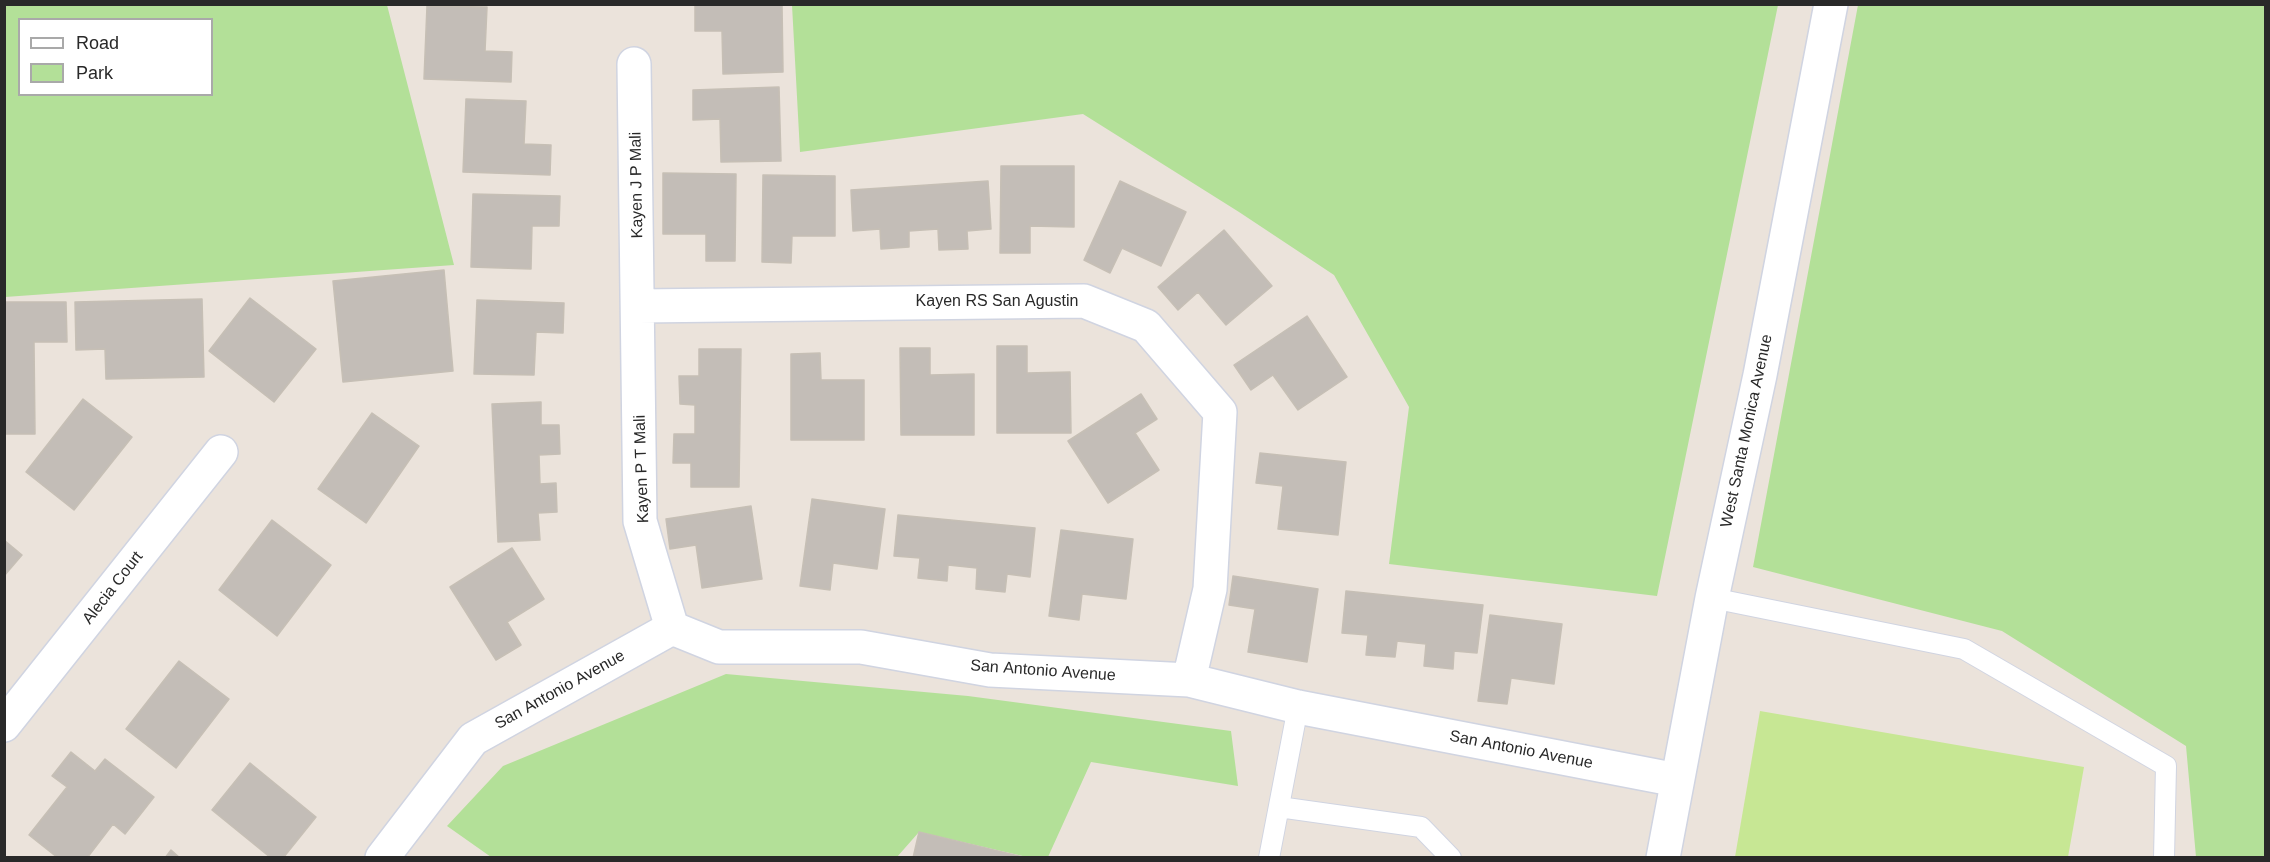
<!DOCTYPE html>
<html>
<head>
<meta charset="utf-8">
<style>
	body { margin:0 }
	#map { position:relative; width:2270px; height:862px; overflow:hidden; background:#ebe3db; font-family:Arial,sans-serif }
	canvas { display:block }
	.frame { position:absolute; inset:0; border:6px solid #292929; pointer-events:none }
	.legend { position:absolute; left:18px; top:18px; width:195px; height:78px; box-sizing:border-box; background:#fff; border:2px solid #a9a9a9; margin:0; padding:8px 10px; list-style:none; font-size:18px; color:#292929 }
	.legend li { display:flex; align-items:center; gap:12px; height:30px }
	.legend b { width:30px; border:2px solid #a9a9a9 }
</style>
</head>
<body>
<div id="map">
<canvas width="2270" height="862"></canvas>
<div class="frame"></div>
<ul class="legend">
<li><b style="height:8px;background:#fff"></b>Road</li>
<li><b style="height:16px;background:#b3e098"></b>Park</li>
</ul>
</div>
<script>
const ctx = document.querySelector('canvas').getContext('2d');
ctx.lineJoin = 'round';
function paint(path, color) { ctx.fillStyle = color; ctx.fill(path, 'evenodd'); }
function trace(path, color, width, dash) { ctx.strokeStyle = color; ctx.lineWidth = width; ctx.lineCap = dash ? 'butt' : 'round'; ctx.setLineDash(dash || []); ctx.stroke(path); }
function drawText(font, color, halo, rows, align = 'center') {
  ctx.font = font + ' Arial,sans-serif'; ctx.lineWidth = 4.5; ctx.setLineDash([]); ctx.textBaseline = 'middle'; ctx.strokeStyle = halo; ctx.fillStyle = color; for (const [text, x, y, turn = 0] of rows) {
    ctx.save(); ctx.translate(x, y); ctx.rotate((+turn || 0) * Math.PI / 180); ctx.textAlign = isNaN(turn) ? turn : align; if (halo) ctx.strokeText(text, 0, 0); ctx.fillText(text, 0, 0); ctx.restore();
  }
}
const green = new Path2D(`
	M5,4L387,5L454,265L5,297ZM20,20H212V94H20Z
	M792,5H1778L1657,596L1389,564L1409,407L1334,275L1239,212L1083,114L800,152Z
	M1858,5H2265V857H2196L2186,746L2002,631L1753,567Z
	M726,674L968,696L1231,731L1238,786L1091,762L1048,857H1027L919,832L897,857H491L447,826L503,766Z`);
const pitch = new Path2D(`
	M1760,711L2084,767L2068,857H1735Z`);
const building = new Path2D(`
	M695,4H782L783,72L723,74L722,31H695Z
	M427,6L487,7L485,51L512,52L511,82L424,79Z
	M779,87L781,161L721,162L720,119L693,120V90Z
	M466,99L526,101L524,144L551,145L550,175L463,172Z
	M1001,166H1074V227L1030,226V253H1000Z
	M663,173L736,174L735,261H706V234H663Z
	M763,175L835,176V236H792L791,263L762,262Z
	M988,181L991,229L967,231L968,249L939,250L938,229L909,231V247L881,249L880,229L853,231L851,190Z
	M1120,181L1186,212L1161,266L1122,248L1110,273L1084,260Z
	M473,194L560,196L559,226H532L531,269L471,267Z
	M1224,230L1272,286L1226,325L1198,292L1178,310L1158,287Z
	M444,270L453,371L343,382L333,281Z
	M250,298L316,349L274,402L209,351Z
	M202,299L204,377L106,379L105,349L76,350L75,302Z
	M477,300L564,303L563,333L536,332L534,375L474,374Z
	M4,302H66L67,342H34L35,434H4Z
	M1307,316L1347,377L1298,410L1273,375L1251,390L1234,365Z
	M997,346H1027V373L1070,372L1071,433H997Z
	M900,348H930V375L974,374V435H901Z
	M699,349H741L739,487H691V463H673L674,434H695V405L680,404L679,376H699Z
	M820,353L821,380H864V440H791V354Z
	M1141,394L1157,419L1135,433L1159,470L1108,503L1068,441Z
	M83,399L132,437L74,510L26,472Z
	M541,402V425H559L560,454L539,455L540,484L556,483L557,512L538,513L540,540L498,542L492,404Z
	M372,413L419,446L366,523L318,489Z
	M1260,453L1346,462L1338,535L1278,529L1283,486L1256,483Z
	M812,499L885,509L877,569L833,563L830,590L800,586Z
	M751,506L762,579L702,588L696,545L670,549L666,519Z
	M898,515L1035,528L1030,577L1007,574L1005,592L976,589L977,568L948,565L947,581L918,578L920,558L894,556Z
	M272,520L331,565L277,636L219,590Z
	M1061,530L1133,539L1126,599L1082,594L1079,620L1049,616Z
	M4,540L22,555L4,576Z
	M512,548L544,599L507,622L521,645L496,660L450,587Z
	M1233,576L1318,589L1307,662L1248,652L1255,609L1229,605Z
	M1346,591L1483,605L1477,653L1454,651L1453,669L1424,666L1426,644L1397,641L1395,657L1366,655L1368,635L1342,633Z
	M1490,615L1562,624L1554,684L1511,678L1507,704L1478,701Z
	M179,661L229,699L176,768L126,729Z
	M71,752L95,771L105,759L154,797L125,834L113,824L87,858H58L29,835L67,787L52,776Z
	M250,763L316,817L283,858H271L212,810Z
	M919,832L1027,858H913Z
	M171,850L180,858H165Z`);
const service = new Path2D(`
	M1712,598L1964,649L2166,766L2164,858
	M1279,807L1421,827L1451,858
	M1269,858L1298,707`);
const minor = new Path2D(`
	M634,64L640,521L672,628
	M639,306L1084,301L1146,326L1220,412L1210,589L1189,680
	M4,725L221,452
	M382,858L473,739L672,628L719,647H861L990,670L1189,680L1298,707L1677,780`);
const secondary = new Path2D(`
	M1663,858L1712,598L1760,375L1831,4`);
const streetNames = [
	["Kayen J P Mali",637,185,-91],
	["Kayen RS San Agustin",997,302],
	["West Santa Monica Avenue",1747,431,-78],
	["Kayen P T Mali",642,469,-92],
	["Alecia Court",113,588,-52],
	["San Antonio Avenue",1043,671,4],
	["San Antonio Avenue",560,690,-29],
	["San Antonio Avenue",1521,750,11]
];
paint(green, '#b3e098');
paint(pitch, '#c7e794');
paint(building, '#c3bdb7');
trace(building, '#c6bfb5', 1.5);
trace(service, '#d0d4e1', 22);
trace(minor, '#d0d4e1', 36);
trace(secondary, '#d0d4e1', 36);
trace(service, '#fff', 20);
trace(minor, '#fff', 33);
trace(secondary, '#fff', 33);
drawText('16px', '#292929', '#fff', streetNames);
</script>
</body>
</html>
